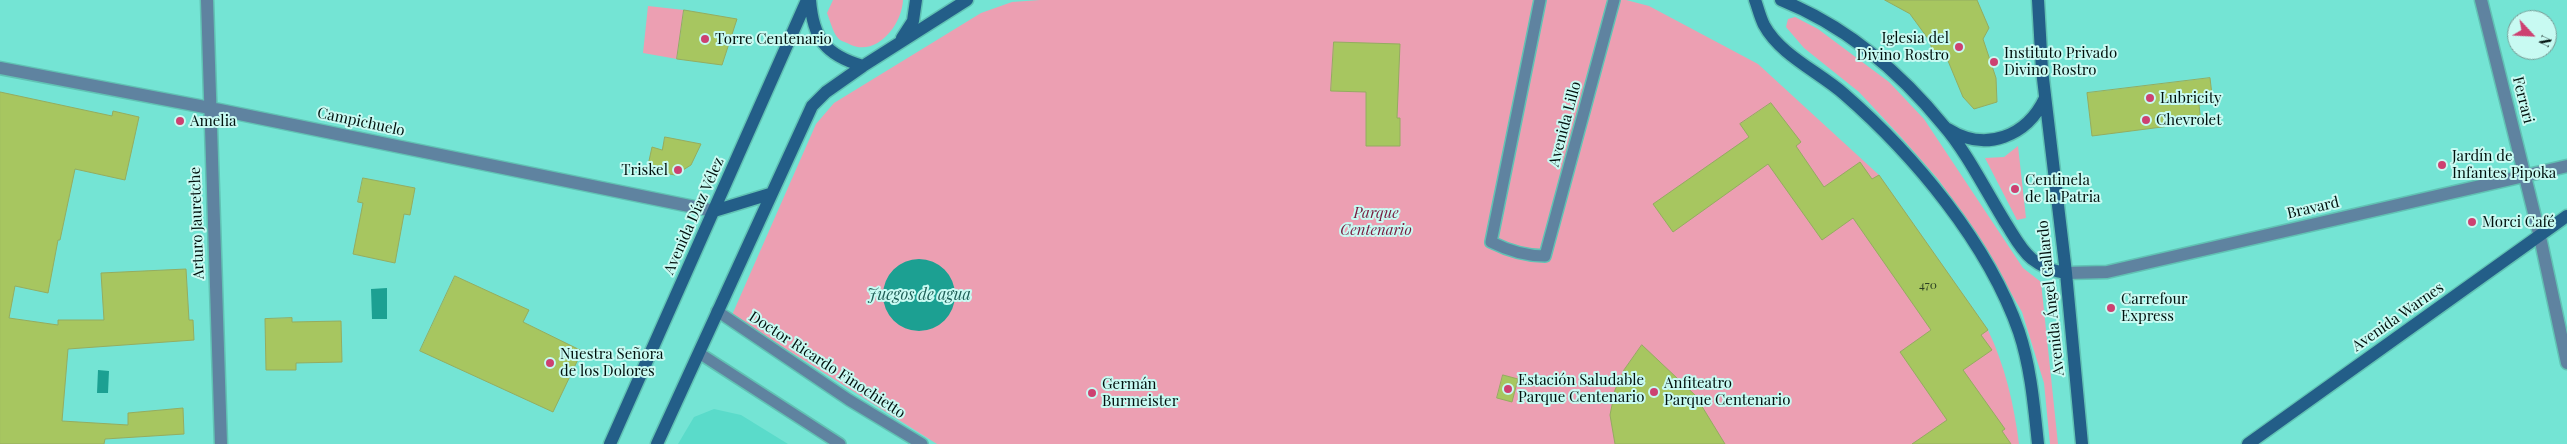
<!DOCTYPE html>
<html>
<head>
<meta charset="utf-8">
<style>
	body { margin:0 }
	#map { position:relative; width:2567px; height:444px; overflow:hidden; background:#74e4d4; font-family:"Playfair Display",serif }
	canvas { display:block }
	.north { position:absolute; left:2507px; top:10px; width:50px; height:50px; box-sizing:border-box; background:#c8faf2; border:1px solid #789c96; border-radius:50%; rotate:115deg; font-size:14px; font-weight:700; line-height:20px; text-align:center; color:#00100d }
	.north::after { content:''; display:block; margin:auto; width:18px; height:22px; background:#cd4171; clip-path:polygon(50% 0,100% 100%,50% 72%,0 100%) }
</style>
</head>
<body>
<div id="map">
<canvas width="2567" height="444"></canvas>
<div class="north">N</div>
</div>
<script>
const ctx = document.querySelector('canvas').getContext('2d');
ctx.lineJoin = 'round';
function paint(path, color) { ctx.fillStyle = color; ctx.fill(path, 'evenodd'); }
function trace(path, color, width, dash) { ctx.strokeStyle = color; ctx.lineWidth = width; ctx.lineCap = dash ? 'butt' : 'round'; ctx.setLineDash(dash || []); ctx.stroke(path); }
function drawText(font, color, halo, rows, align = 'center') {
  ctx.font = font + ' "Playfair Display",serif'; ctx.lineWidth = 4; ctx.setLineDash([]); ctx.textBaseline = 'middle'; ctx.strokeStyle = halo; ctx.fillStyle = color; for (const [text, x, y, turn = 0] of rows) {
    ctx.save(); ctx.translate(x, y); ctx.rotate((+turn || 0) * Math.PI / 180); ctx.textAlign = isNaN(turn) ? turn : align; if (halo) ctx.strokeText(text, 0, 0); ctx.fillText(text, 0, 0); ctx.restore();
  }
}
const built = new Path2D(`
	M714,409L741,415L788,444H678L694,417Z`);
const green = new Path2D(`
	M833,0H903C902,25 876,58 849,44C846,42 840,41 838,38C833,33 830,20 827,13Z
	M1040,0H1626L1649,6L1758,64L1879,175L1988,330C2005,366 2014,404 2019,444H937L732,315L816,124L834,103L981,13L1012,2Z
	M648,6L684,10L677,59L643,53Z
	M1795,17L1818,29L1889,82L1924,119L2023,268L2041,282L2058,444H2050L2044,383L2022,312L1976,233L1938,179L1901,137L1859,92L1804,48L1786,27L1788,19Z
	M2018,146L2026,218L2017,220L1985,158L2004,157Z`);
const water = new Path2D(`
	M883 295a36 36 0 1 1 72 0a36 36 0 1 1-72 0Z
	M387,288V319H372L371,289Z
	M98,370L109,371L108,393H97Z`);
const building = new Path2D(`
	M1885,0H1977L1989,28L1983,39L1996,78L1997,102L1974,109L1963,97L1946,56L1935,58L1929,40L1910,14Z
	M684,10L737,19L722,65L677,59Z
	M1334,42L1400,44L1397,118H1400V146H1366V92L1331,91Z
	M2210,78L2213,103L2199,105L2201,122L2092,136L2087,93Z
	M0,92L112,116L113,111L139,117L125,180L75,169L60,240H58L48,293L15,286L9,318L58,325V320H104L101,273L186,269L189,320H193L194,340L68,349L62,421L128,425V413L183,408L184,434L105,439L104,444H0Z
	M1771,103L1801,142L1796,146L1824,187L1860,162L1872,179L1879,175L1988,330L1981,335L1992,350L1963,370L2005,429L2002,431L2011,444H1912L1947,420L1900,352L1931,330L1853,218L1822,240L1768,164L1673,232L1653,204L1749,137L1740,124Z
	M665,137L701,144L691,165L675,175L647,170L652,147L662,150Z
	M363,178L415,188L410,215L404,214L395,263L353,254L363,203L358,202Z
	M455,276L529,310L523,322L582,351L553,412L420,351Z
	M292,318V322L341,321L342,362L296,363V370H266L265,319Z
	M1642,345L1695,395L1725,444H1615L1610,415L1615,390L1624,370Z
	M1503,375L1518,379L1512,402L1497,398Z`);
const service = new Path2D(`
	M1540,0L1491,242C1509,251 1525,256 1545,256L1614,0
	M717,311L849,400L922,444
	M699,353L840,444`);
const minor = new Path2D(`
	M207,0L221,444
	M2481,0L2540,237L2567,363
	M0,68L210,108L714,211
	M2066,273L2107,272L2567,166`);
const secondary = new Path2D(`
	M810,0C813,38 825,55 863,66
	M1755,0C1758,8 1760,17 1764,25C1780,55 1819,72 1844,94C1914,155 1988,243 2019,332C2031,368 2034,407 2038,444
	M1781,0C1846,26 1900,72 1944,126C1966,151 1987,193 2005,222C2013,234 2020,249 2032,259C2042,267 2053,271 2066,273
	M2038,0L2042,70L2066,273L2082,444
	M902,38L913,21L916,0
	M1948,129C1986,153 2027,136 2045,98
	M714,211L770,194
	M610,444L807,0
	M657,444L812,106L826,92L863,66L967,0
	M2248,444L2567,216`);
const markers = [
	[705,39,5,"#cd4171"],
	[1959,47,5,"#cd4171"],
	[1994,62,5,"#cd4171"],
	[2150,98,5,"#cd4171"],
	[2146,120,5,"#cd4171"],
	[180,121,5,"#cd4171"],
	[2442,165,5,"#cd4171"],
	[678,170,5,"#cd4171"],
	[2015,189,5,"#cd4171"],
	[2472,222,5,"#cd4171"],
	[2111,308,5,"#cd4171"],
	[550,363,5,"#cd4171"],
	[1508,389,5,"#cd4171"],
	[1654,392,5,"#cd4171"],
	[1092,393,5,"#cd4171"]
];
const numberNames = [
	["470",1928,285]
];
const poiNames = [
	["Iglesia del",1949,38,"right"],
	["Divino Rostro",1949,55,"right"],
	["Torre Centenario",715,39],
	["Instituto Privado",2004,53],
	["Divino Rostro",2004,70],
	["Lubricity",2160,98],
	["Chevrolet",2156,120],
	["Amelia",190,121],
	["Jardín de",2452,156],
	["Infantes Pipoka",2452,173],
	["Triskel",668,170,"right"],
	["Centinela",2025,180],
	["de la Patria",2025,197],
	["Morci Café",2482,222],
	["Carrefour",2121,299],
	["Express",2121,316],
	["Nuestra Señora",560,354],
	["de los Dolores",560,371],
	["Estación Saludable",1518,380],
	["Parque Centenario",1518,397],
	["Anfiteatro",1664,383],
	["Parque Centenario",1664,400],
	["Germán",1102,384],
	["Burmeister",1102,401]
];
const streetNames = [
	["Ferrari",2523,100,76],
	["Campichuelo",361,122,12],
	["Avenida Lillo",1565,124,-75],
	["Bravard",2313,208,-13],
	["Avenida Díaz Vélez",694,216,-66],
	["Arturo Jauretche",197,223,-92],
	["Avenida Ángel Gallardo",2051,298,-96],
	["Avenida Warnes",2398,317,-35],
	["Doctor Ricardo Finochietto",827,365,33]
];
const parkNames = [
	["Parque",1376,213],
	["Centenario",1376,230]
];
const waterNames = [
	["Juegos de agua",919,295]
];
paint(built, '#5adbca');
paint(green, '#ec9fb2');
paint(water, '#1ca092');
paint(building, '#a7c660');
trace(building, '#94ac60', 1);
trace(service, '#61c2b4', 14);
trace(minor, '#61c2b4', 15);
trace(secondary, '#61c2b4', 15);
trace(service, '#5f83a0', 11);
trace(minor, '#5f83a0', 12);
trace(secondary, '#235e88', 12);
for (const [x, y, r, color] of markers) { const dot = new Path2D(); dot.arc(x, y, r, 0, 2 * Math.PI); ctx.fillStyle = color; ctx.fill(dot); trace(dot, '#c8faf2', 2); }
drawText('12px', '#2a3e22', null, numberNames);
drawText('15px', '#00100d', '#c8faf2', poiNames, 'left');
drawText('15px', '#00100d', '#c8faf2', streetNames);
drawText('italic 15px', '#78193d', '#c8faf2', parkNames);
drawText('italic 16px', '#1f5f57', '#c8faf2', waterNames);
</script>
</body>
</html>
